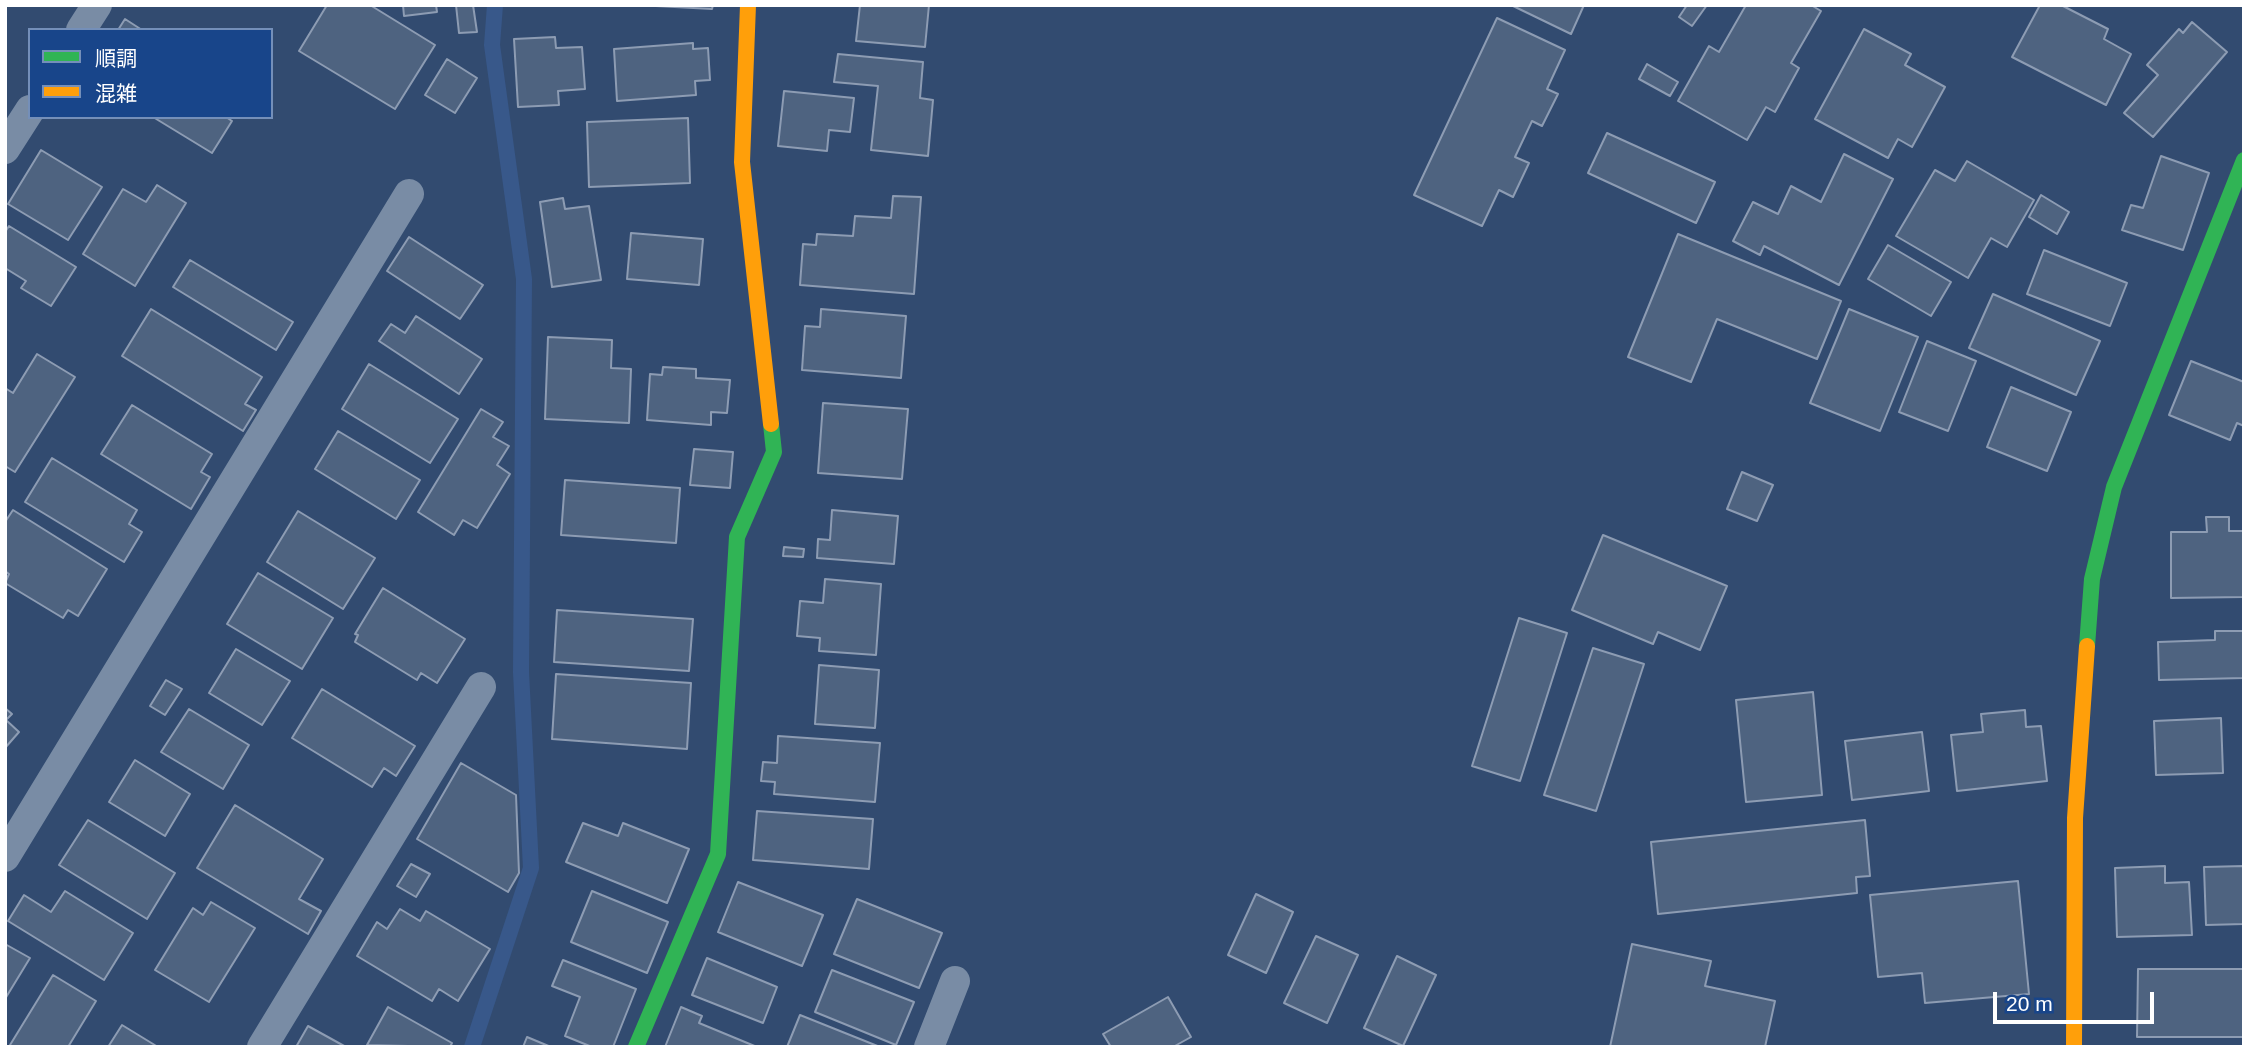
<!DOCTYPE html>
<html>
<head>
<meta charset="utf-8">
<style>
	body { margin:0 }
	#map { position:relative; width:2249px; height:1052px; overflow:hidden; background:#324b70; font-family:Arial,"Noto Sans JP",sans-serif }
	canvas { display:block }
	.frame { position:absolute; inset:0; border:7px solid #fff; pointer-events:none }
	.legend { position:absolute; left:28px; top:28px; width:245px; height:91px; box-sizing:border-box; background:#18458a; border:2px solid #748fb9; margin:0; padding:9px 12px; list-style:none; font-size:21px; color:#fff }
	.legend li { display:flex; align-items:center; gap:14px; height:35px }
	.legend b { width:35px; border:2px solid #748fb9 }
	.scale { position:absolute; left:1993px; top:992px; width:161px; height:32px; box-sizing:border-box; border:4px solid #fff; border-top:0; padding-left:9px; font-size:21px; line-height:24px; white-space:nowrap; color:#fff; -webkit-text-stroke:5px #18458a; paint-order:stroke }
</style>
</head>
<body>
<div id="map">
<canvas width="2249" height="1052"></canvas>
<div class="frame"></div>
<ul class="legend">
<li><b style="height:9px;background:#30b455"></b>順調</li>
<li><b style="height:9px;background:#ff9f0a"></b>混雑</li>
</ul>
<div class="scale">20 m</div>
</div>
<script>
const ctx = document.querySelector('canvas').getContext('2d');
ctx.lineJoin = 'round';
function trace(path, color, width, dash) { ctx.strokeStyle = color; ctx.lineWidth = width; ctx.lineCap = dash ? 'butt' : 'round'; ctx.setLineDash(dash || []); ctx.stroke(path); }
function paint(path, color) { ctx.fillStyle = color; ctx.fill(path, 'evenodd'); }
const stream = new Path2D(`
	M472,1047L531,868L521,672L524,279L492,45L495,5`);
const building = new Path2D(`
	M327,5H370L435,45L395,109L299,51Z
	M403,5H436L437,12L404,16Z
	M456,5H473L477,32L459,33Z
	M637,5H713L712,9Z
	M860,5H929L925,47L856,41Z
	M1511,5H1584L1571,34Z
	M1687,5H1707L1692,26L1679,17Z
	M1746,5H1811L1821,11L1791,63L1799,68L1775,112L1766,107L1747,140L1678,101L1709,46L1719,52Z
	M2040,5H2061L2108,29L2104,39L2131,54L2106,105L2012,57Z
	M1497,18L1565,50L1547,89L1558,94L1542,126L1532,121L1515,157L1529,163L1513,197L1499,190L1482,226L1414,195Z
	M125,19L142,30H118Z
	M2192,22L2227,52L2153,137L2124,113L2158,75L2147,65L2179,29L2183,33Z
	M1864,29L1911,54L1905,65L1945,87L1912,147L1898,139L1888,158L1815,119Z
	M555,37L556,48L582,47L585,89L558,91L559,105L518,107L514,39Z
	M693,43V49L708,48L710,80L695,81L696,95L617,101L614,49Z
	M838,54L923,62L920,98L933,100L928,156L871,150L878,86L834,82Z
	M447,59L477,78L455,113L425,95Z
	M1647,64L1678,82L1670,96L1639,79Z
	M784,91L854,98L850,132L829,130L827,151L778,146Z
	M153,117H226L232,121L212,153Z
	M688,118L690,183L589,187L587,122Z
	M1607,133L1715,182L1696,223L1588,173Z
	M41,150L102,187L68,240L8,204Z
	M1844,154L1893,179L1839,285L1764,246L1760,255L1733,241L1753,202L1778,214L1791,186L1821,202Z
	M2161,156L2209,173L2183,250L2122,230L2131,205L2143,208Z
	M1967,161L2034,200L2007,247L1991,238L1968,278L1896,236L1935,170L1955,181Z
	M157,185L186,203L135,286L83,254L123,189L146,202Z
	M2041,195L2069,212L2057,234L2029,217Z
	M893,196L921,197L914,294L800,285L803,244L816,245L817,234L853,236L855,216L891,218Z
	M563,198L565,209L589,206L601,280L552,287L540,202Z
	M9,226L76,267L51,306L21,288L26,281L5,268V232Z
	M631,233L703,239L699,285L627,279Z
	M1678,234L1841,301L1817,359L1717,319L1691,382L1628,357Z
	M409,237L483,285L460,319L387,271Z
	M1888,245L1951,282L1931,316L1868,279Z
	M2044,250L2127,283L2110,326L2027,294Z
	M190,260L293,322L276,350L173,287Z
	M1993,294L2100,341L2076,395L1969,348Z
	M151,309L262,377L245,404L256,410L243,431L122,356Z
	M821,309L906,316L901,378L802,370L805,326L820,327Z
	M1849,309L1918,337L1880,431L1810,403Z
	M416,316L482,359L459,394L379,341L391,324L405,333Z
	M548,337L612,340L611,368L631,369L629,423L545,419Z
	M1927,341L1976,361L1948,431L1899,412Z
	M37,354L75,377L15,472L5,466V388L13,393Z
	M2191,361L2244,382V426L2237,423L2230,440L2169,415Z
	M369,364L458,419L430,463L342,409Z
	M663,367L696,369V378L730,380L727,413L711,412V425L647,420L650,374L662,375Z
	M2011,387L2071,412L2047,471L1987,447Z
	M823,403L908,409L902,479L818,473Z
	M132,405L212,454L201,472L210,477L191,509L101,454Z
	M481,409L503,422L493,437L509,446L497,465L510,474L477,528L463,520L454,535L418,512Z
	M338,431L420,480L396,519L315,469Z
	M694,449L733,452L730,488L690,485Z
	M52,458L137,510L129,524L142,532L124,562L25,502Z
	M1742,472L1773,485L1757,521L1727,509Z
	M565,480L680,488L676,543L561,535Z
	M13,510L107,569L78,616L68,610L63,618L5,583L9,574L5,571V522Z
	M832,510L898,516L894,564L817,558L818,539L830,540Z
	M298,511L375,558L343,609L267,562Z
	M2206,517H2229V531H2244V597L2171,598V532H2207Z
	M1603,535L1727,586L1700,650L1658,632L1653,644L1572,610Z
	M784,547L804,549L803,557L783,556Z
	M258,573L333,618L302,669L227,624Z
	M825,579L881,584L876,655L819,651L820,638L797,636L800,601L823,603Z
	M383,588L465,639L437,683L421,673L417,680L355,642L358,635L355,634Z
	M557,610L693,619L689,671L554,662Z
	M1519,618L1567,633L1520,781L1472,766Z
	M2215,631H2244V678L2159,680L2158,642L2215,640Z
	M1593,648L1644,664L1596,811L1544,795Z
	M236,649L290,681L262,725L209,693Z
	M819,665L879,670L875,728L815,724Z
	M556,674L691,683L687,749L552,739Z
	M166,680L182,689L165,715L150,706Z
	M322,689L415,746L396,776L384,768L372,787L292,738Z
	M1813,692L1822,795L1746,802L1736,700Z
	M5,708L12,714L6,720L19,732L5,748Z
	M189,709L249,745L223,789L161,752Z
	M2025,710L2026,727L2041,726L2047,781L1957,791L1951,735L1983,732L1981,714Z
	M2221,718L2223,773L2156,775L2154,721Z
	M1922,732L1929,791L1852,800L1845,741Z
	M778,736L880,743L875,802L774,794L775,782L761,781L763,762L777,763Z
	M135,760L190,794L165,836L109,802Z
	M461,763L516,795L519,873L508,892L417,839Z
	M235,805L323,859L299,899L321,911L308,934L197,868Z
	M757,811L873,819L869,869L753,860Z
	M88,820L175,873L147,919L59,865Z
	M1865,820L1870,876L1856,877L1857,893L1658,914L1651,842Z
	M583,823L618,836L623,823L689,849L667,903L566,862Z
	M411,864L430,874L416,897L397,886Z
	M2165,866V883L2189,882L2192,935L2117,937L2115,868Z
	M2244,866V924L2206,925L2204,867Z
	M2018,881L2029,994L1925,1003L1922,973L1878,977L1870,895Z
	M738,882L823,915L802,966L718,932Z
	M65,891L133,933L104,980L8,921L24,895L51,912Z
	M592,891L668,922L647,973L571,942Z
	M1256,894L1293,912L1266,973L1228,955Z
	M857,899L942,933L919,988L834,954Z
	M211,902L255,928L209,1002L155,970L193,908L203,915Z
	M400,909L420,921L426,911L490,949L458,1001L439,989L432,1001L357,956L377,922L387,929Z
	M1316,936L1358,955L1327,1023L1284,1003Z
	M5,944L30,958L5,999Z
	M1632,944L1711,961L1705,986L1775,1001L1765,1047H1610Z
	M1397,956L1436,975L1403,1046L1364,1028Z
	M707,958L777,987L763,1023L692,995Z
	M563,960L636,989L613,1047H592L565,1036L580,997L552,986Z
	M2138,969H2244V1037H2137Z
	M832,970L914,1002L896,1045L815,1012Z
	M53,975L96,1001L68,1047H13L10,1045Z
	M1168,997L1191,1037L1173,1047H1111L1103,1034Z
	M388,1007L452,1043L450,1047L367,1045Z
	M681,1007L702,1016L699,1023L757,1047H665Z
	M800,1015L880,1047H787Z
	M122,1025L158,1047H108Z
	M308,1026L346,1047H296Z
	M527,1037L551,1047H523Z`);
const lane = new Path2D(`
	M81,30L97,5
	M5,149L30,110
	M5,857L409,194
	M262,1047L481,687
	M929,1047L955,981`);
const fast = new Path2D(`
	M2087,646L2092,579L2114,487L2244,160
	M636,1047L718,854L737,537L774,452L771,424`);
const slow = new Path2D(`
	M748,5L742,162L771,424
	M2074,1047L2075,818L2087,646`);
trace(stream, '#38588a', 16);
paint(building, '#4e6380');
trace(building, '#8d9cb3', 2);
trace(lane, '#798ca5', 30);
trace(fast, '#30b455', 16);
trace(slow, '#ff9f0a', 16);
</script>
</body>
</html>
